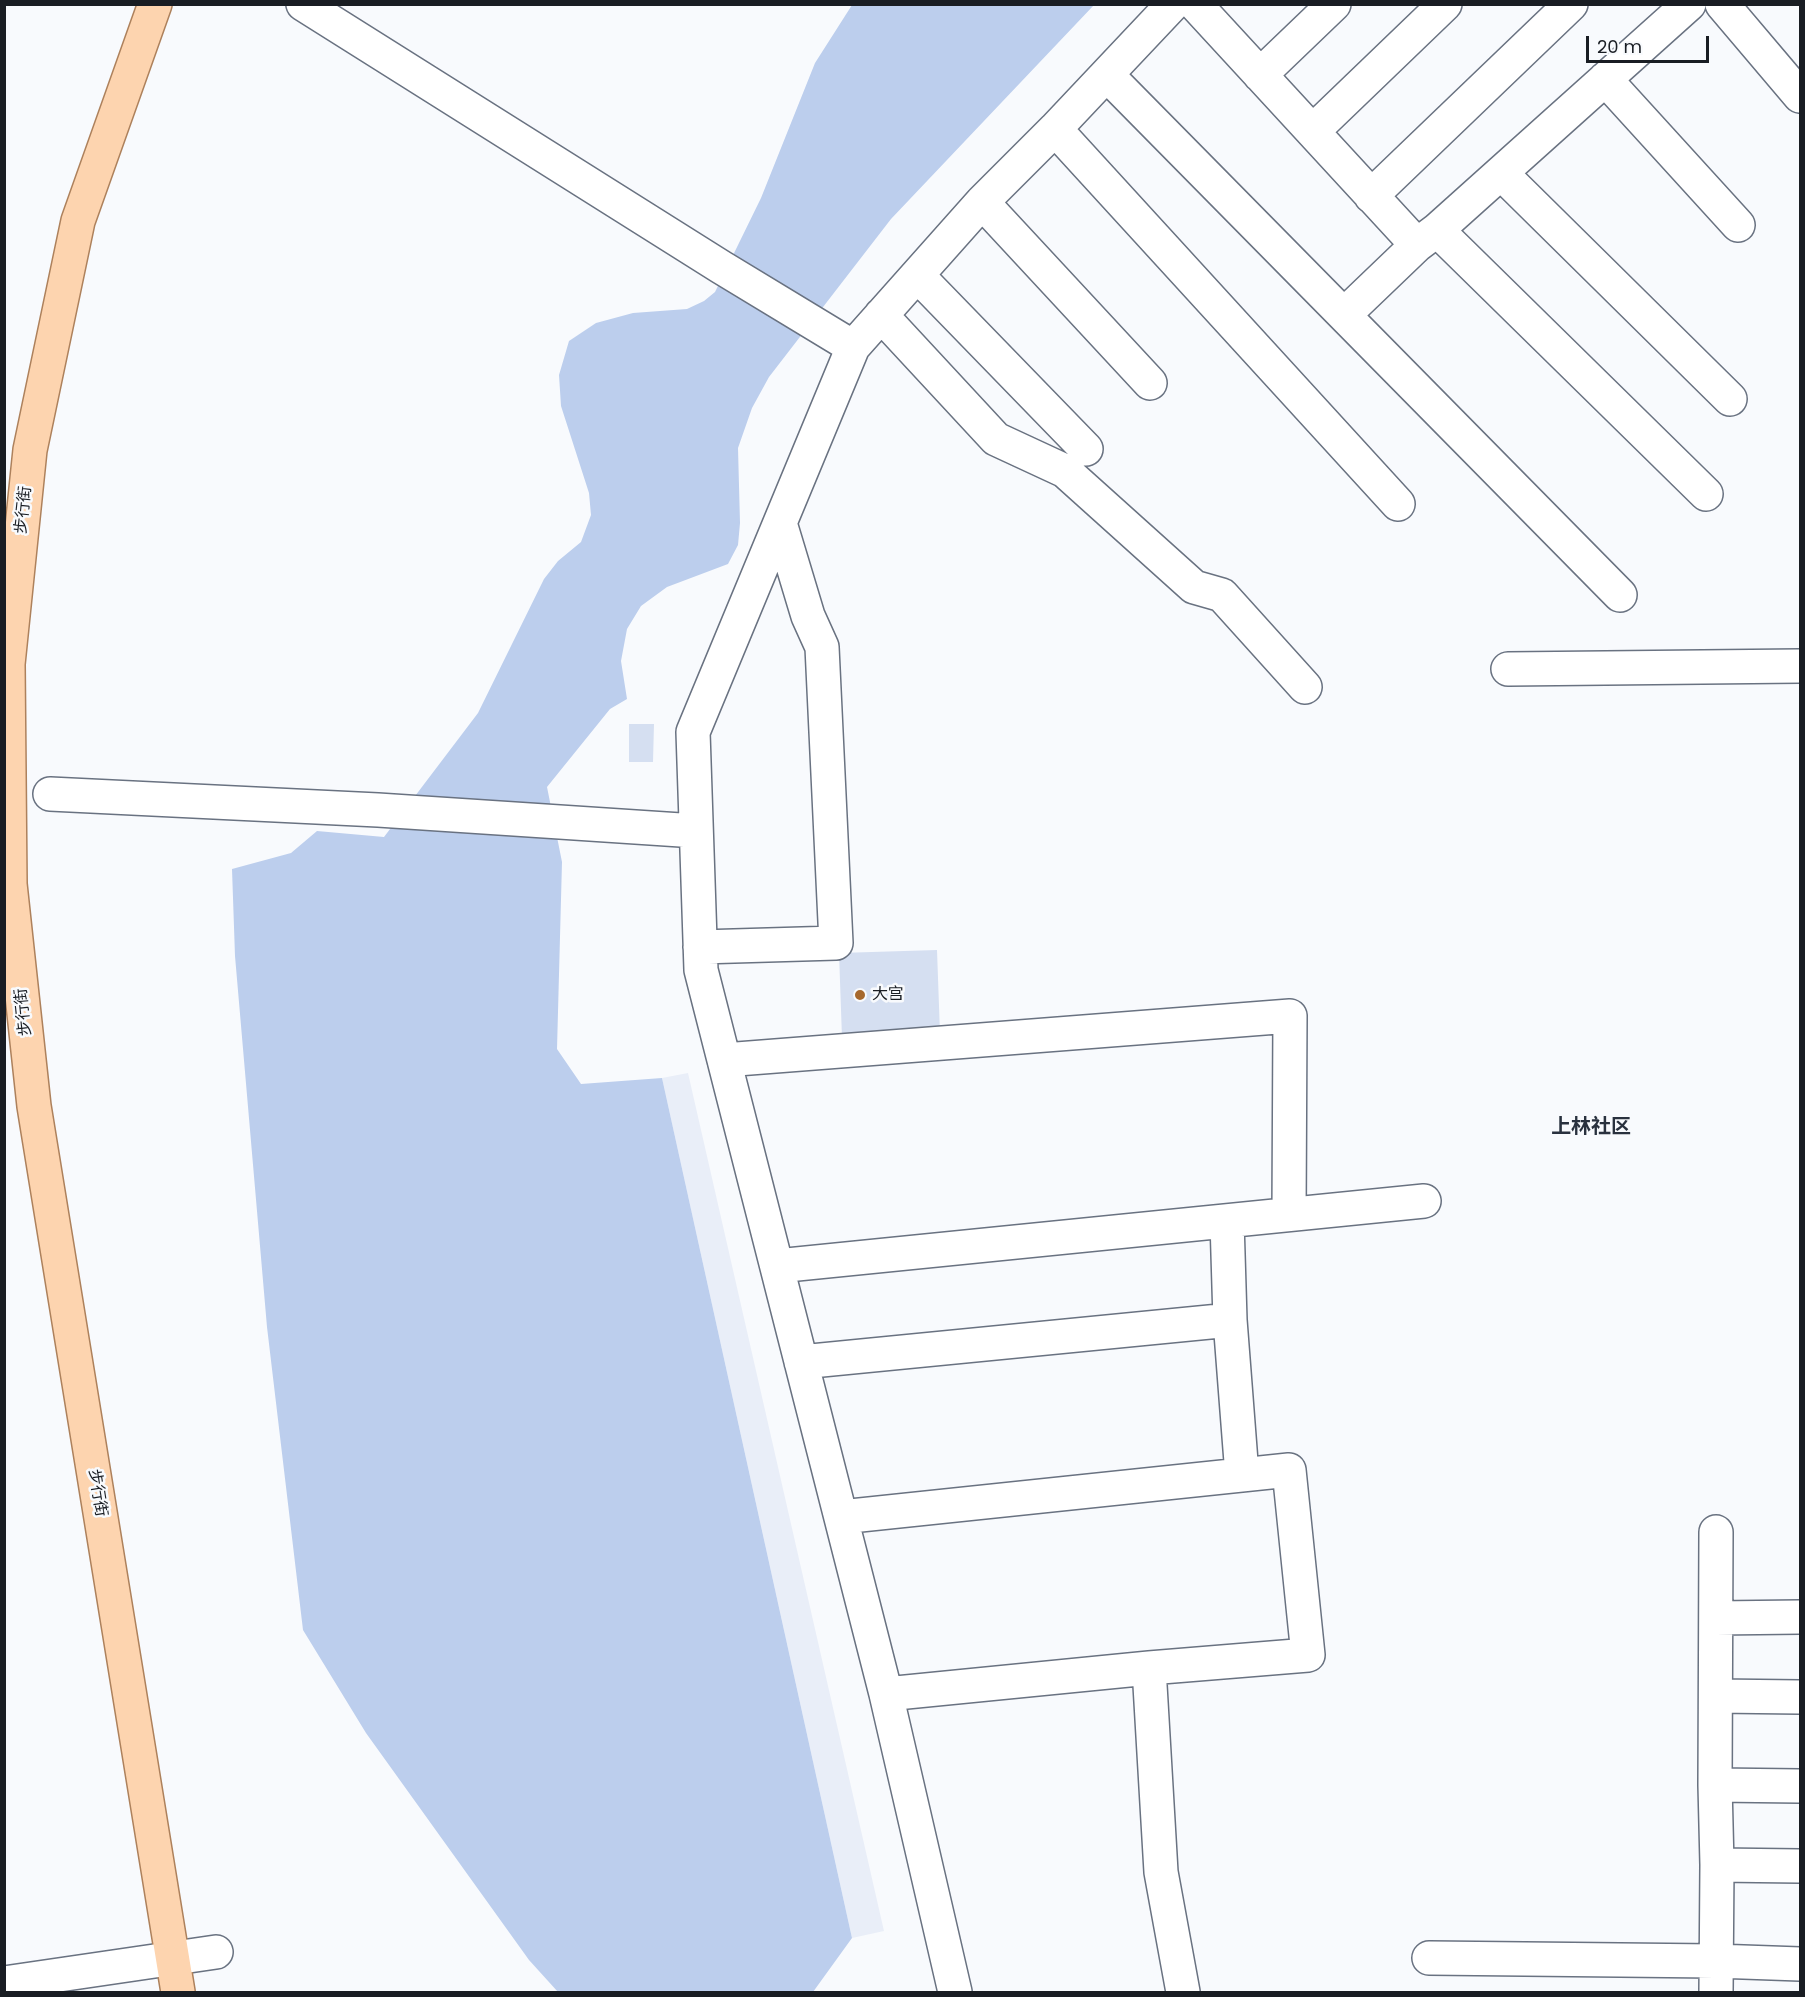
<!DOCTYPE html>
<html>
<head>
<meta charset="utf-8">
<style>
	body { margin:0 }
	#map { position:relative; width:1805px; height:1997px; overflow:hidden; background:#f8fafd; font-family:Poppins,sans-serif }
	canvas { display:block }
	.frame { position:absolute; inset:0; border:6px solid #191d23; pointer-events:none }
	.scale { position:absolute; left:1586px; top:36px; width:123px; height:27px; box-sizing:border-box; border:3px solid #191d23; border-top:0; padding-left:8px; font-size:18px; line-height:21px; white-space:nowrap; color:#191d23; -webkit-text-stroke:4px #f8fafd; paint-order:stroke }
</style>
</head>
<body>
<div id="map">
<canvas width="1805" height="1997"></canvas>
<div class="frame"></div>
<div class="scale">20 m</div>
</div>
<script>
const ctx = document.querySelector('canvas').getContext('2d');
ctx.lineJoin = 'round';
function paint(path, color) { ctx.fillStyle = color; ctx.fill(path, 'evenodd'); }
function trace(path, color, width, dash) { ctx.strokeStyle = color; ctx.lineWidth = width; ctx.lineCap = dash ? 'butt' : 'round'; ctx.setLineDash(dash || []); ctx.stroke(path); }
function drawText(font, color, halo, rows, align = 'center') {
  ctx.font = font + ' Poppins,"Noto Sans SC",sans-serif'; ctx.lineWidth = 5; ctx.setLineDash([]); ctx.textBaseline = 'middle'; ctx.strokeStyle = halo; ctx.fillStyle = color; for (const [text, x, y, turn = 0] of rows) {
    ctx.save(); ctx.translate(x, y); ctx.rotate((+turn || 0) * Math.PI / 180); ctx.textAlign = isNaN(turn) ? turn : align; if (halo) ctx.strokeText(text, 0, 0); ctx.fillText(text, 0, 0); ctx.restore();
  }
}
const built = new Path2D(`
	M688,1073L884,1931L852,1938L662,1078Z`);
const water = new Path2D(`
	M852,5H1094L891,219L769,377L752,408L738,448L740,523L738,545L728,564L667,587L641,606L627,629L621,661L627,699L610,709L547,787L562,862L557,1049L581,1084L662,1078L852,1938L813,1992H558L529,1960L366,1733L303,1630L267,1327L235,956L232,869L291,853L317,831L384,837L478,713L544,579L558,561L581,542L591,515L589,493L561,406L559,375L569,341L596,323L633,313L687,309L704,301L715,292L761,198L815,63Z`);
const building = new Path2D(`
	M629,724H654L653,762H629Z
	M937,950L940,1034L842,1038L839,953Z`);
const minor = new Path2D(`
	M303,4L721,267L853,347
	M1195,4L1417,245
	M1722,4L1800,96
	M1107,75L1620,595
	M1260,75L1334,4
	M1605,79L1738,225
	M1055,129L1398,504
	M1313,131L1445,4
	M1501,173L1730,399
	M1371,196L1571,4
	M982,202L1150,383
	M1437,230L1706,494
	M917,275L1086,449
	M1345,314L1417,245L1437,230L1689,4
	M881,315L996,439L1065,471L1194,587L1222,595L1305,687
	M1508,669L1800,666
	M50,794L378,810L696,831
	M700,947L836,943L822,647L808,616L780,523
	M724,1060L1290,1016L1289,1214
	M1227,1221L1230,1320L1242,1475
	M777,1266L1424,1201
	M801,1362L1230,1320
	M841,1517L1289,1470L1308,1655L1149,1668L886,1694
	M1716,1618L1800,1617
	M1149,1668L1161,1872L1183,1992
	M1716,1696L1800,1697
	M1715,1785L1800,1786
	M1717,1865L1800,1866
	M1429,1958L1715,1961L1800,1964
	M4,1983L216,1952
	M955,1992L886,1694L701,970L693,732L853,347L982,202L1055,129L1173,4
	M1716,1992L1717,1865L1715,1785L1716,1532`);
const major = new Path2D(`
	M155,4L78,221L30,450L8,664L10,884L34,1106L178,1992`);
const markers = [
	[860,995,6,"#a6682d"]
];
const streetNames = [
	["步行街",24,510,-84],
	["步行街",24,1012,-96],
	["步行街",97,1493,81]
];
const poiNames = [
	["大宫",872,995]
];
const quarterNames = [
	["上林社区",1591,1128]
];
paint(built, '#e9eef8');
paint(water, '#bcceed');
paint(building, '#d5dff1');
trace(minor, '#697281', 36);
trace(major, '#ad815c', 36);
trace(minor, '#fff', 33);
trace(major, '#fdd4af', 33);
for (const [x, y, r, color] of markers) { const dot = new Path2D(); dot.arc(x, y, r, 0, 2 * Math.PI); ctx.fillStyle = color; ctx.fill(dot); trace(dot, '#f8fafd', 2); }
drawText('16px', '#191d23', '#f8fafd', streetNames);
drawText('16px', '#191d23', '#f8fafd', poiNames, 'left');
drawText('bold 20px', '#29313e', '#f8fafd', quarterNames);
</script>
</body>
</html>
